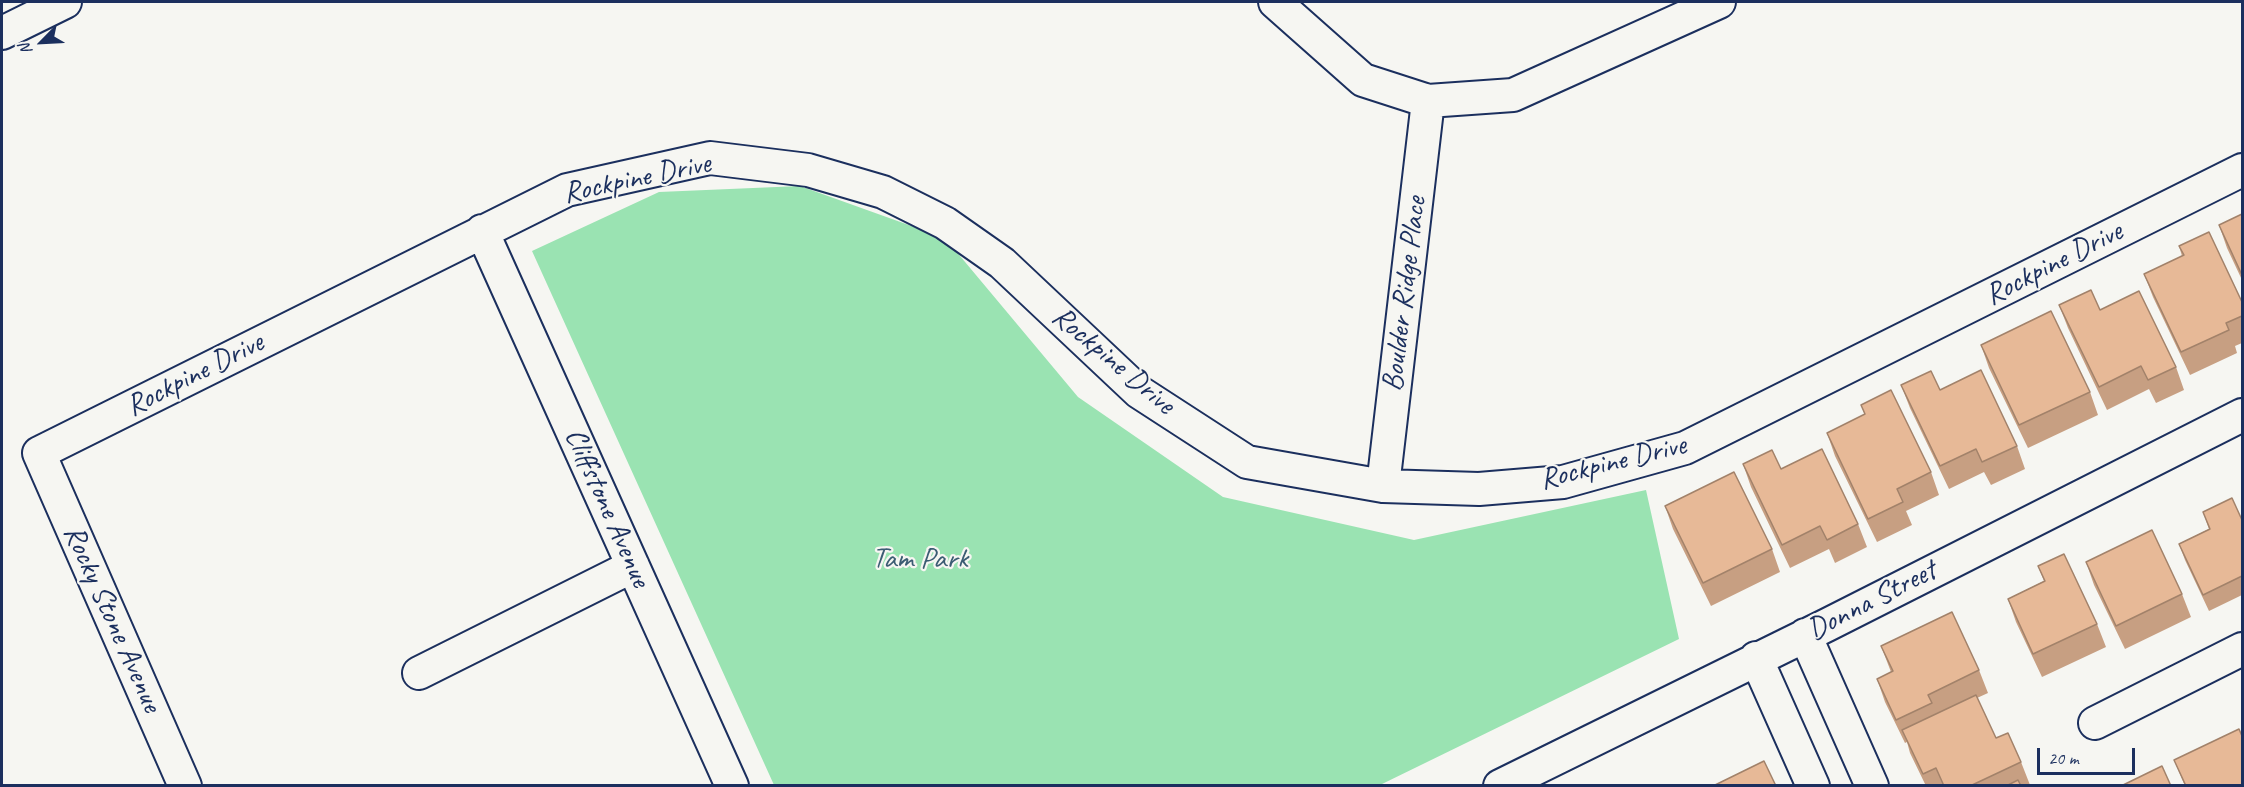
<!DOCTYPE html>
<html>
<head>
<meta charset="utf-8">
<style>
	body { margin:0 }
	#map { position:relative; width:2244px; height:787px; overflow:hidden; background:#f6f6f2; font-family:Caveat,sans-serif }
	canvas { display:block }
	.frame { position:absolute; inset:0; border:3px solid #1b2f5e; pointer-events:none }
	.north { position:absolute; left:12px; top:12px; width:60px; height:60px; -webkit-text-stroke:4px #f6f6f2; paint-order:stroke; rotate:246deg; font-size:16px; font-weight:700; line-height:24px; text-align:center; color:#1b2f5e }
	.north::after { content:''; display:block; margin:auto; width:21px; height:27px; background:#1b2f5e; clip-path:polygon(50% 0,100% 100%,50% 72%,0 100%) }
	.scale { position:absolute; left:2037px; top:748px; width:98px; height:27px; box-sizing:border-box; border:3px solid #1b2f5e; border-top:0; padding-left:8px; font-size:18px; line-height:21px; white-space:nowrap; color:#1b2f5e; -webkit-text-stroke:4px #f6f6f2; paint-order:stroke }
</style>
</head>
<body>
<div id="map">
<canvas width="2244" height="787"></canvas>
<div class="frame"></div>
<div class="north">N</div>
<div class="scale">20 m</div>
</div>
<script>
const ctx = document.querySelector('canvas').getContext('2d');
ctx.lineJoin = 'round';
function paint(path, color) { ctx.fillStyle = color; ctx.fill(path, 'evenodd'); }
function trace(path, color, width, dash) { ctx.strokeStyle = color; ctx.lineWidth = width; ctx.lineCap = dash ? 'butt' : 'round'; ctx.setLineDash(dash || []); ctx.stroke(path); }
function drawText(font, color, halo, rows, align = 'center') {
  ctx.font = font + ' Caveat,sans-serif'; ctx.lineWidth = 4.5; ctx.setLineDash([]); ctx.textBaseline = 'middle'; ctx.strokeStyle = halo; ctx.fillStyle = color; for (const [text, x, y, turn = 0] of rows) {
    ctx.save(); ctx.translate(x, y); ctx.rotate((+turn || 0) * Math.PI / 180); ctx.textAlign = isNaN(turn) ? turn : align; if (halo) ctx.strokeText(text, 0, 0); ctx.fillText(text, 0, 0); ctx.restore();
  }
}
const green = new Path2D(`
	M800,186L945,238L1078,397L1223,497L1414,540L1646,490L1679,639L1380,785H774L532,251L659,192Z`);
const minor = new Path2D(`
	M1275,2L1363,80L1428,101L1513,95L1719,2
	M2,33L65,2
	M482,231L732,786
	M1383,486L1428,101
	M1805,635L1872,786
	M1756,658L1813,786
	M419,673L633,566
	M2095,723L2242,649
	M185,786L39,453L567,190L710,158L808,170L883,192L945,223L1002,263L1139,392L1247,462L1383,486L1479,489L1563,482L1685,448L2242,170
	M1500,786L1827,625L2242,415`);
const wall = new Path2D(`
	M2242,214V280L2227,248L2219,225Z
	M2179,246L2242,302V343L2235,346L2237,353L2190,375L2153,297L2144,274L2182,256Z
	M2059,305L2100,310L2176,367L2184,390L2156,403L2149,389L2107,410L2068,328Z
	M1981,345L2090,392L2098,415L2028,448L1989,368Z
	M1901,385L1940,390L2017,446L2025,469L1991,485L1984,472L1949,489L1910,408Z
	M1861,405L1931,472L1939,495L1906,511L1912,525L1877,542L1835,456L1827,433L1865,415Z
	M1743,464L1781,469L1858,524L1867,547L1835,563L1829,549L1790,568L1751,487Z
	M1665,506L1772,549L1780,572L1711,606L1673,529Z
	M2203,512L2242,520V595L2209,611L2185,560L2179,544L2209,529Z
	M2086,562L2182,594L2191,617L2125,649L2094,585Z
	M2038,566L2097,624L2106,647L2042,677L2016,622L2008,599L2044,581Z
	M1881,646L1979,670L1988,693L1977,698L1996,738L2021,762L2030,785L2028,786H1926L1910,753L1907,742L1905,743L1885,702L1877,679L1891,672Z
	M2174,760L2242,786H2185Z`);
const building = new Path2D(`
	M2242,214V275L2219,225Z
	M2209,232L2242,302V316L2226,323L2229,330L2181,352L2144,274L2184,255L2179,246Z
	M2091,290L2100,310L2139,291L2176,367L2148,380L2141,366L2099,387L2059,305Z
	M2051,311L2090,392L2019,425L1981,345Z
	M1981,370L2017,446L1982,462L1976,449L1940,466L1901,385L1931,371L1940,390Z
	M1891,390L1931,472L1897,489L1903,502L1868,519L1827,433L1865,414L1861,405Z
	M1822,449L1858,524L1827,540L1820,526L1782,545L1743,464L1772,450L1781,469Z
	M1734,472L1772,549L1703,583L1665,506Z
	M2232,498L2242,520V576L2203,595L2179,544L2210,529L2203,512Z
	M2152,530L2182,594L2116,626L2086,562Z
	M2064,554L2097,624L2033,654L2008,599L2045,581L2038,566Z
	M1952,612L1979,670L1928,695L1932,703L1896,720L1877,679L1893,671L1881,646Z
	M1976,695L1996,738L2008,733L2021,762L1970,786H1944L1936,768L1923,774L1902,730Z
	M2239,729L2242,736V786H2186L2174,760Z
	M1764,761L1776,786H1713Z
	M2162,766L2171,786H2121Z
	M2018,780L2021,786H2006Z`);
const streetNames = [
	["Rockpine Drive",637,179,-12],
	["Rockpine Drive",2054,264,-27],
	["Boulder Ridge Place",1405,294,-83],
	["Rockpine Drive",1113,361,40],
	["Rockpine Drive",195,375,-27],
	["Rockpine Drive",1613,463,-14],
	["Cliffstone Avenue",607,508,66],
	["Donna Street",1872,601,-27],
	["Rocky Stone Avenue",112,619,66]
];
const parkNames = [
	["Tam Park",920,559]
];
paint(green, '#9ae3b2');
trace(minor, '#1b2f5e', 36);
trace(minor, '#f6f6f2', 32);
paint(wall, '#c79f82');
paint(building, '#e7b997');
trace(building, '#a2826a', 1.5);
drawText('30px', '#1b2f5e', '#f6f6f2', streetNames);
drawText('30px', '#3b5c73', '#f6f6f2', parkNames);
</script>
</body>
</html>
